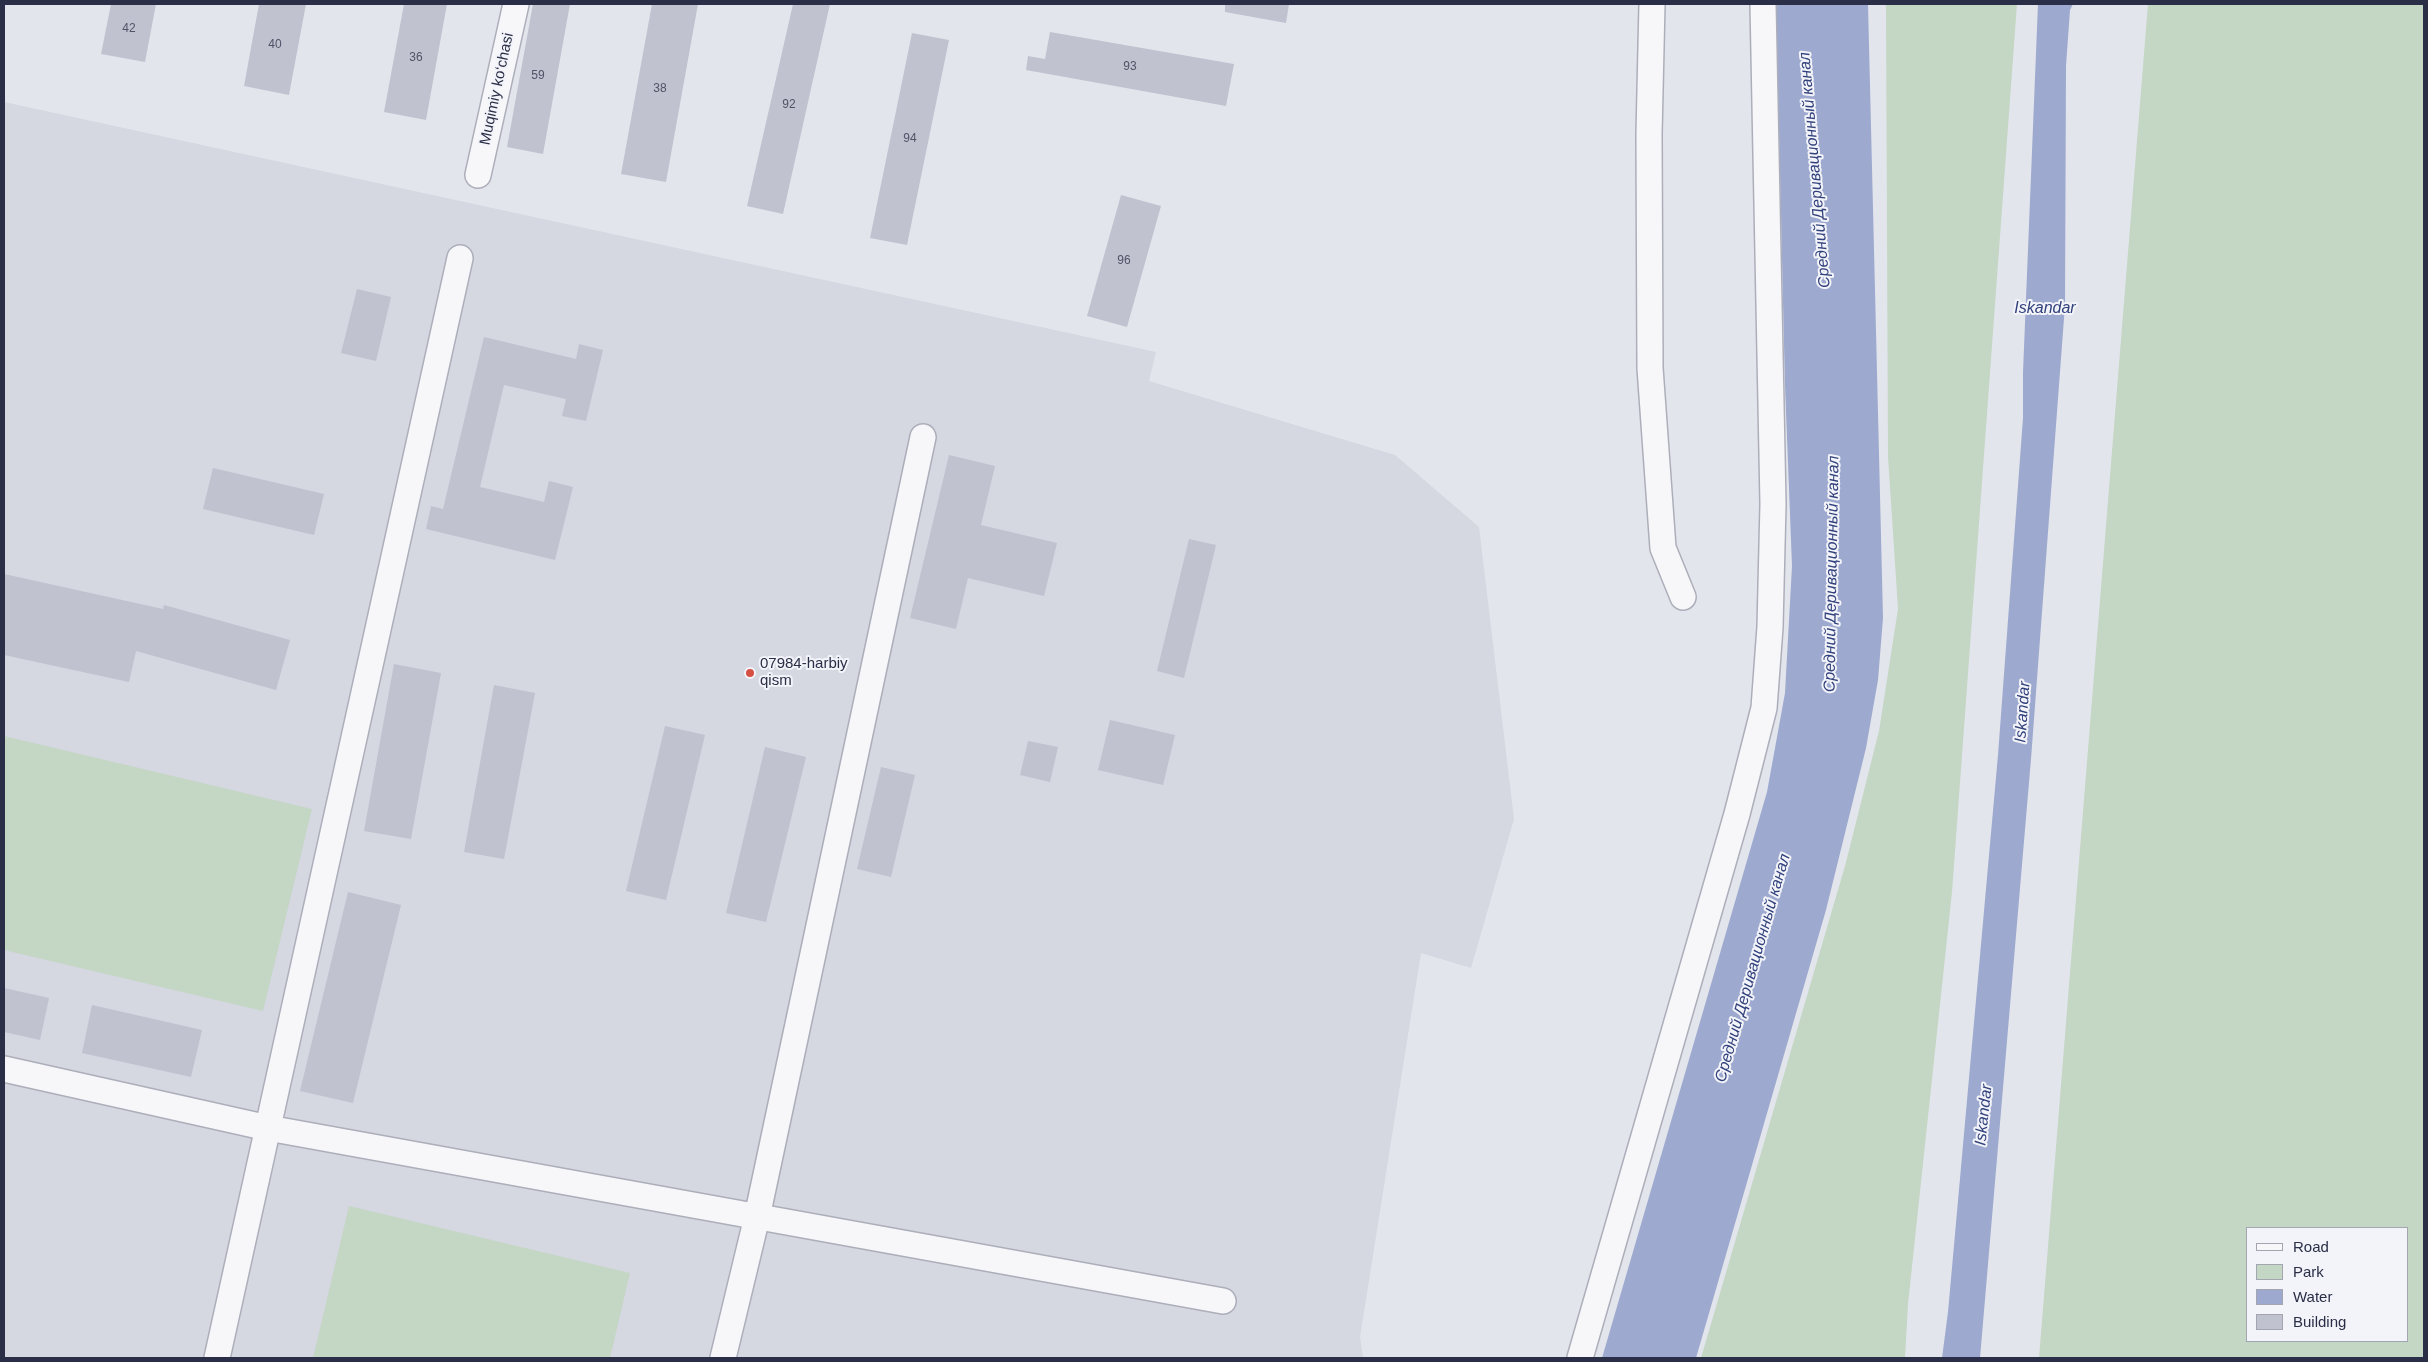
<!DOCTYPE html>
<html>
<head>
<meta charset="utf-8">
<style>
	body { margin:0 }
	#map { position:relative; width:2428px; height:1362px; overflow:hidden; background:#e3e5ec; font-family:Arial,sans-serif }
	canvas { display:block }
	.frame { position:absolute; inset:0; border:5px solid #2a2e46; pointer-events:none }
	.legend { position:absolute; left:2246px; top:1227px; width:162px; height:115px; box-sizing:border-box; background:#f3f4f9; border:1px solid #a3a5b1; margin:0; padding:6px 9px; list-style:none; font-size:15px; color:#2a2e46 }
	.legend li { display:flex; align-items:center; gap:10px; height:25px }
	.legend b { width:25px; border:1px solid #a3a5b1 }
</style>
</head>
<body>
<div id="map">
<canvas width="2428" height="1362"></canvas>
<div class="frame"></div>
<ul class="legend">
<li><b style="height:6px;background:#f7f7fa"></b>Road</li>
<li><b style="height:14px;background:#c4d6c4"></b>Park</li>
<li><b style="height:14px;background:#9da9ce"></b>Water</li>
<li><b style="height:14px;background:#c0c2cf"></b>Building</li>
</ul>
</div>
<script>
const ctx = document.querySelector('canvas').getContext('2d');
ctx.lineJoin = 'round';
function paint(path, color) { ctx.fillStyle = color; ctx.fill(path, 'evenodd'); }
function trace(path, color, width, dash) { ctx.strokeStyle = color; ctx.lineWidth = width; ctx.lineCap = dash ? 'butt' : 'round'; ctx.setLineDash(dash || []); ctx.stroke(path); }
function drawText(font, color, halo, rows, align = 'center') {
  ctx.font = font + ' Arial,sans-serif'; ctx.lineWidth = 4; ctx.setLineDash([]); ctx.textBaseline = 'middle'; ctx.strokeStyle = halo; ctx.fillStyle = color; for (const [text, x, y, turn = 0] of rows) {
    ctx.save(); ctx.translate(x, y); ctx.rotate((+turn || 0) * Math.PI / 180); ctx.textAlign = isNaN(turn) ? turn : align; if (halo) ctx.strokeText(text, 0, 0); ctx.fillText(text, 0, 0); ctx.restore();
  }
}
const built = new Path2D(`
	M4,102L1156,352L1149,381L1395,455L1479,527L1514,819L1471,968L1421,953L1360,1337L1363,1358H4Z`);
const green = new Path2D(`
	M1886,4H2017L1952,892L1908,1304L1905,1358H1701L1845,866L1879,731L1898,609L1888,457Z
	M2148,4H2424V1358H2039ZM2247,1228H2407V1341H2247Z
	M4,736L312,809L263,1011L4,950Z
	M349,1206L630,1273L610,1358H313Z`);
const water = new Path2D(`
	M1776,4H1868L1883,618L1878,680L1866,748L1826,910L1696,1358H1602L1767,792L1785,693L1792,566L1785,386Z
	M2038,4H2073L2070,10L2066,66L2065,305L2031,759L1980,1358H1942L1948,1312L1998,755L2023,418V372Z`);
const building = new Path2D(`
	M111,4H156L145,62L101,54Z
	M259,4H306L289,95L244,86Z
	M404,4H447L426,120L384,112Z
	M533,4H570L543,154L507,147Z
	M652,4H698L666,182L621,174Z
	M793,4H830L783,214L747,206Z
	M1225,4H1289L1286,23L1225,12Z
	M1050,32L1234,64L1226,106L1026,70L1028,56L1045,59Z
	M912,33L949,40L907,245L870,238Z
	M1121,195L1161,206L1127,327L1087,316Z
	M357,289L391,297L376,361L341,353Z
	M484,337L576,359L579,344L603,350L586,421L562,416L566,399L504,385L480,487L544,502L549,481L573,487L555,560L426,529L431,506L443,509Z
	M949,455L995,466L981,525L1057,543L1044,596L968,578L956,629L910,618Z
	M213,468L324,494L314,535L203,509Z
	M1189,539L1216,545L1184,678L1157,671Z
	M4,574L163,609L164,605L290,640L276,690L136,651L129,682L4,655Z
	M394,664L441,673L411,839L364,831Z
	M494,685L535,693L504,859L464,852Z
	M1110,720L1175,735L1163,785L1098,770Z
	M665,726L705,735L666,900L626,891Z
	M1028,741L1058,747L1050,782L1020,775Z
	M765,747L806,757L766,922L726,913Z
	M881,767L915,775L891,877L857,869Z
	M348,892L401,905L353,1103L300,1091Z
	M4,988L49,998L40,1040L4,1032Z
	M92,1005L202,1030L191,1077L82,1053Z`);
const minor = new Path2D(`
	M1652,4L1649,134L1650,368L1663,548L1683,597
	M478,175L516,4
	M4,1069L268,1128L1223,1301
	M217,1358L460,258
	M723,1358L757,1217L923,437
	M1580,1358L1737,814L1764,708L1770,627L1773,504L1763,4`);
const markers = [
	[750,673,5,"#d64f43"]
];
const numberNames = [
	["42",129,29],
	["40",275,45],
	["36",416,58],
	["93",1130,67],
	["59",538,76],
	["38",660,89],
	["92",789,105],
	["94",910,139],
	["96",1124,261]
];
const streetNames = [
	["Muqimiy ko‘chasi",497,89,-78]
];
const poiNames = [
	["07984-harbiy",760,664],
	["qism",760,681]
];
const waterNames = [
	["Средний Деривационный канал",1815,170,-95],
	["Iskandar",2045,309],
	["Средний Деривационный канал",1832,574,-89],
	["Iskandar",2023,712,-86],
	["Средний Деривационный канал",1753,968,-74],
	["Iskandar",1984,1115,-84]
];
paint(built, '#d5d7e1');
paint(green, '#c4d6c4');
paint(water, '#9da9ce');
paint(building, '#c0c2cf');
trace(minor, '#acaeba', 28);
trace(minor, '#f7f7fa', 25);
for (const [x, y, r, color] of markers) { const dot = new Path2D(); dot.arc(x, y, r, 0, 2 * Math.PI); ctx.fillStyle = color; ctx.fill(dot); trace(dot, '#f3f4f9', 2); }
drawText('12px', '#505368', null, numberNames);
drawText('15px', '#2a2e46', '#f3f4f9', streetNames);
drawText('15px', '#2a2e46', '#f3f4f9', poiNames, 'left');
drawText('italic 16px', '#31417c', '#f3f4f9', waterNames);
</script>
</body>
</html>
